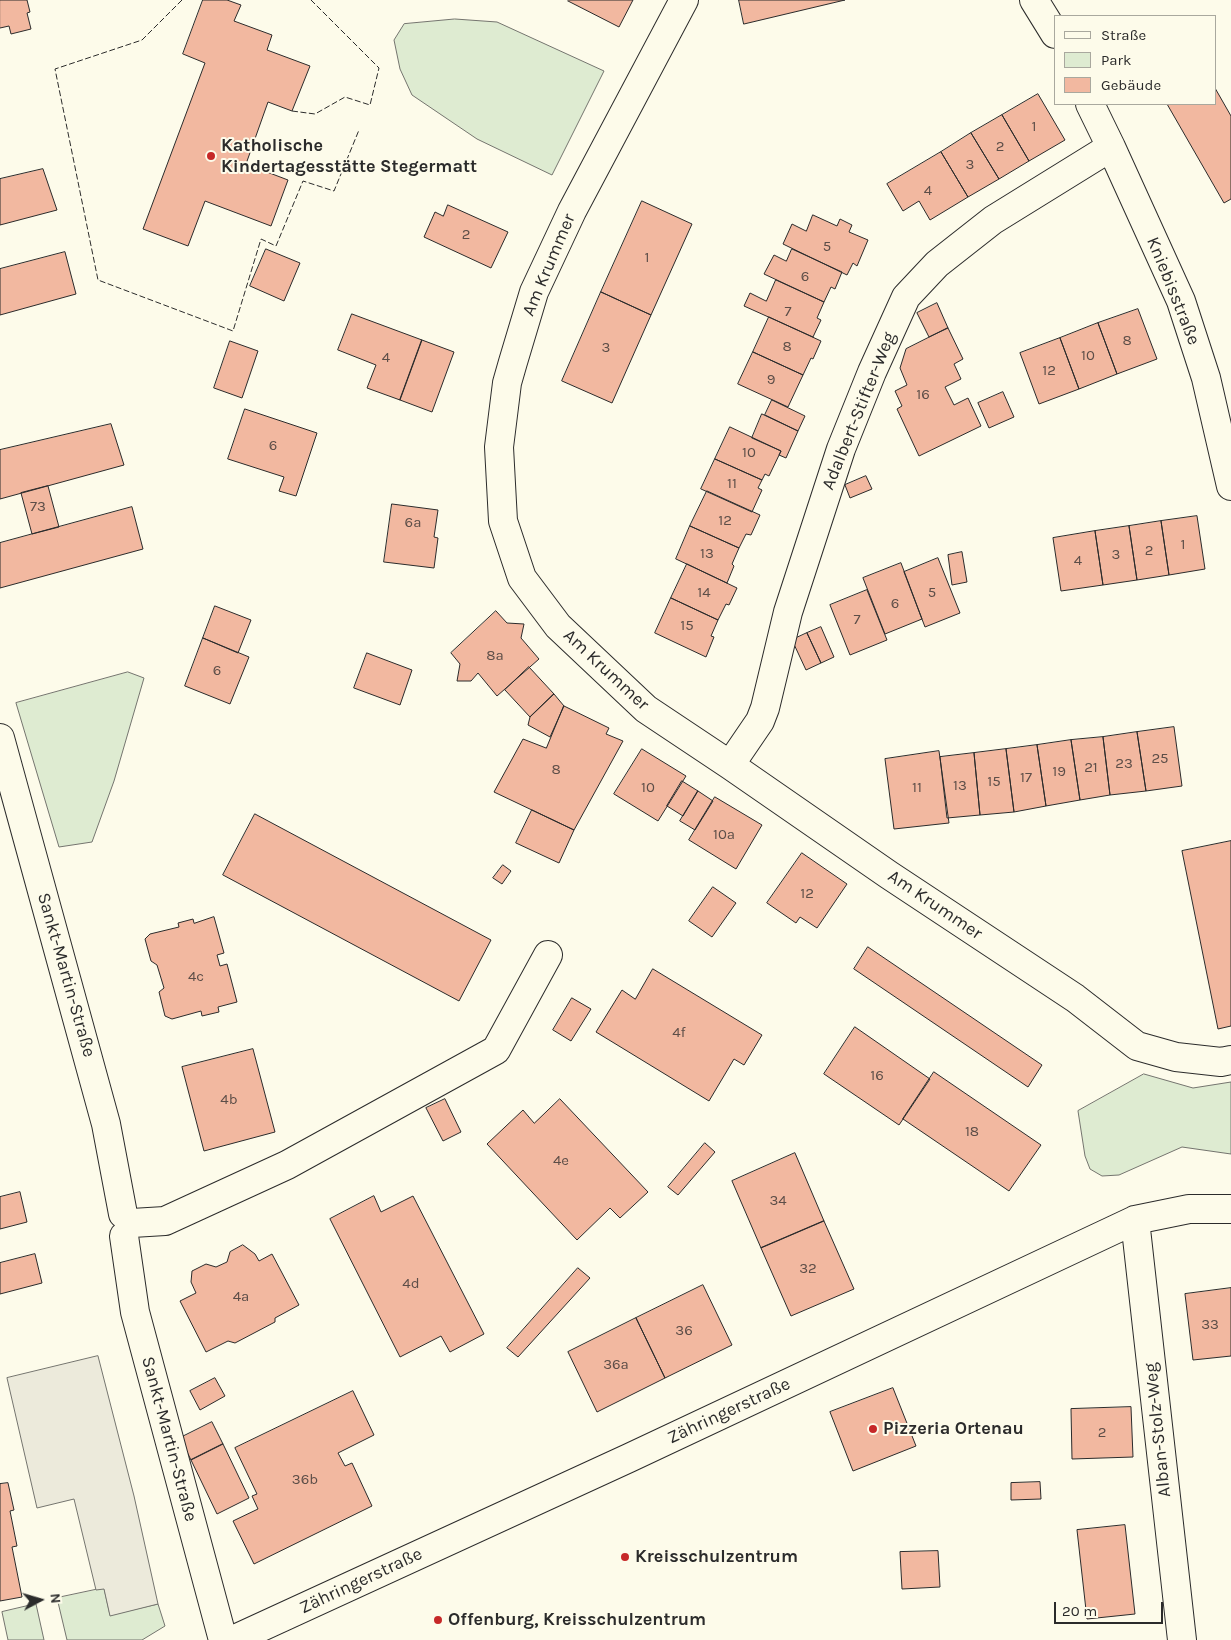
<!DOCTYPE html>
<html>
<head>
<meta charset="utf-8">
<style>
	body { margin:0 }
	#map { position:relative; width:1231px; height:1640px; overflow:hidden; background:#fdfbea; font-family:Karla,sans-serif }
	canvas { display:block }
	.legend { position:absolute; left:1054px; top:15px; width:162px; height:90px; box-sizing:border-box; background:#fdfbea; border:1px solid #a9a89e; margin:0; padding:6px 9px; list-style:none; font-size:15px; color:#2b2b2b }
	.legend li { display:flex; align-items:center; gap:10px; height:25px }
	.legend b { width:25px; border:1px solid #a9a89e }
	.north { position:absolute; left:15px; top:1575px; width:50px; height:50px; -webkit-text-stroke:4px #fdfbea; paint-order:stroke; rotate:84deg; font-size:14px; font-weight:700; line-height:20px; text-align:center; color:#2b2b2b }
	.north::after { content:''; display:block; margin:auto; width:18px; height:22px; background:#2b2b2b; clip-path:polygon(50% 0,100% 100%,50% 72%,0 100%) }
	.scale { position:absolute; left:1054px; top:1602px; width:109px; height:22px; box-sizing:border-box; border:2px solid #2b2b2b; border-top:0; padding-left:6px; font-size:15px; line-height:18px; white-space:nowrap; color:#2b2b2b; -webkit-text-stroke:4px #fdfbea; paint-order:stroke }
</style>
</head>
<body>
<div id="map">
<canvas width="1231" height="1640"></canvas>
<ul class="legend">
<li><b style="height:6px;background:#fdfbea"></b>Straße</li>
<li><b style="height:14px;background:#deebd1"></b>Park</li>
<li><b style="height:14px;background:#f2b8a0"></b>Gebäude</li>
</ul>
<div class="north">N</div>
<div class="scale">20 m</div>
</div>
<script>
const ctx = document.querySelector('canvas').getContext('2d');
ctx.lineJoin = 'round';
function paint(path, color) { ctx.fillStyle = color; ctx.fill(path, 'evenodd'); }
function trace(path, color, width, dash) { ctx.strokeStyle = color; ctx.lineWidth = width; ctx.lineCap = dash ? 'butt' : 'round'; ctx.setLineDash(dash || []); ctx.stroke(path); }
function drawText(font, color, halo, rows, align = 'center') {
  ctx.font = font + ' Karla,sans-serif'; ctx.lineWidth = 4; ctx.setLineDash([]); ctx.textBaseline = 'middle'; ctx.strokeStyle = halo; ctx.fillStyle = color; for (const [text, x, y, turn = 0] of rows) {
    ctx.save(); ctx.translate(x, y); ctx.rotate((+turn || 0) * Math.PI / 180); ctx.textAlign = isNaN(turn) ? turn : align; if (halo) ctx.strokeText(text, 0, 0); ctx.fillText(text, 0, 0); ctx.restore();
  }
}
const green = new Path2D(`
	M455,19L497,22L604,71L552,175L477,139L412,95L400,69L394,40L404,24Z
	M128,672L144,678L114,781L92,842L59,847L16,703Z
	M1144,1074L1193,1088L1231,1082V1154L1182,1147L1119,1175L1102,1176L1090,1169L1085,1156L1078,1111Z
	M104,1588L110,1615L158,1604L165,1626L142,1640H67L57,1598Z
	M36,1604L44,1640H8L2,1612Z`);
const parking = new Path2D(`
	M98,1356L134,1496L158,1604L110,1616L104,1589L96,1590L74,1499L37,1508L7,1378Z`);
const building = new Path2D(`
	M0,0H27L30,12L27,13L31,29L11,34L9,26L0,28Z
	M203,0H227L241,5L234,21L272,35L267,50L310,66L292,111L268,102L246,164L288,180L271,226L205,201L188,246L143,229L205,63L183,54Z
	M569,0H633L619,27L568,1Z
	M739,0H845L744,24Z
	M1215,88L1231,116V199L1224,203L1167,104H1215Z
	M1038,94L1065,140L1029,161L1002,115Z
	M1002,115L1029,161L999,179L971,133Z
	M971,133L999,179L968,197L941,152Z
	M941,152L968,197L930,220L919,201L903,211L887,184Z
	M43,169L57,210L0,225V179Z
	M642,201L692,224L651,315L601,292Z
	M448,205L508,232L491,268L424,237L435,212L443,216Z
	M813,215L837,226L840,219L852,225L849,232L868,240L857,266L853,263L847,275L783,244L792,224L806,231Z
	M266,249L300,263L284,301L250,286Z
	M792,249L842,272L835,289L831,287L824,302L764,274L774,255L786,261Z
	M65,252L76,294L0,315V269Z
	M776,280L824,302L817,318L821,320L813,337L744,306L750,293L766,301Z
	M601,292L651,315L612,403L562,381Z
	M937,303L948,328L929,337L917,313Z
	M1138,309L1157,359L1117,374L1098,323Z
	M352,314L422,340L400,400L367,388L376,365L338,350Z
	M769,317L821,341L813,359L811,358L803,375L753,352Z
	M1098,323L1117,374L1079,389L1060,338Z
	M948,328L963,359L954,364L961,379L945,387L954,405L968,398L981,426L919,456L897,409L902,406L895,391L907,385L900,368L906,349Z
	M1060,338L1079,389L1039,404L1020,353Z
	M422,340L454,352L432,412L400,400Z
	M230,341L258,351L242,398L214,388Z
	M753,352L803,375L788,407L738,384Z
	M1003,392L1014,417L989,428L978,403Z
	M772,400L805,416L798,431L765,415Z
	M245,409L317,433L296,496L279,491L284,477L228,459Z
	M762,414L798,431L786,458L779,455L781,451L752,438Z
	M111,424L124,465L0,499V450Z
	M730,427L781,451L769,476L765,474L762,480L715,459Z
	M715,459L762,480L758,488L762,490L752,512L701,489Z
	M866,476L872,489L850,498L845,485Z
	M48,486L59,527L32,534L21,493Z
	M707,491L760,515L751,535L746,534L739,548L690,526Z
	M392,504L438,510L434,537L438,538L434,568L384,562Z
	M132,507L143,549L0,588V543Z
	M1197,516L1205,569L1169,575L1161,521Z
	M1161,521L1169,575L1137,580L1129,526Z
	M690,526L739,548L732,564L734,566L727,583L676,559Z
	M1129,526L1137,580L1103,585L1095,531Z
	M1095,531L1103,585L1061,591L1053,538Z
	M962,552L967,582L952,585L948,555Z
	M938,558L960,613L925,627L904,572Z
	M901,563L922,619L885,634L863,578Z
	M687,564L737,588L729,605L726,604L718,620L671,598Z
	M867,590L887,640L850,655L830,605Z
	M671,598L718,620L711,636L714,637L706,657L655,633Z
	M215,606L251,620L238,653L203,638Z
	M496,611L507,623L524,624L521,638L539,659L497,696L478,673L471,681H457L460,664L451,653Z
	M821,627L834,657L821,663L807,633Z
	M807,633L821,663L806,670L792,640Z
	M203,638L249,657L230,704L185,686Z
	M367,653L412,670L400,705L354,688Z
	M529,667L554,694L530,717L505,690Z
	M554,694L564,706L550,737L528,725L530,717Z
	M564,706L609,728L606,734L623,741L574,830L494,792L523,739L546,748Z
	M1174,727L1182,786L1146,791L1137,732Z
	M1137,732L1146,791L1110,795L1103,737Z
	M1103,737L1110,795L1080,800L1071,740Z
	M1071,740L1080,800L1046,806L1037,745Z
	M1037,745L1046,806L1014,812L1006,749Z
	M642,749L686,776L658,821L614,794Z
	M1006,749L1014,812L980,815L974,753Z
	M939,751L949,823L894,829L885,759Z
	M974,753L980,815L947,818L940,757Z
	M682,781L698,791L683,816L667,806Z
	M698,791L713,801L695,830L680,821Z
	M715,797L762,825L736,869L689,840Z
	M532,810L574,830L559,863L516,843Z
	M255,814L491,940L459,1001L223,875Z
	M1231,841V1026L1218,1029L1182,851Z
	M802,853L847,884L817,928L800,917L796,923L767,903Z
	M503,865L511,871L502,884L493,878Z
	M713,887L736,903L712,937L689,921Z
	M214,917L224,953L217,955L220,966L227,964L237,1002L218,1007L219,1012L202,1016L201,1011L172,1019L165,1016L159,992L164,988L157,965L151,961L145,939L150,934L179,927L178,923L193,919L194,923Z
	M868,947L1042,1065L1028,1087L854,969Z
	M653,969L762,1035L744,1065L734,1059L709,1101L596,1032L622,990L635,999Z
	M572,998L591,1009L571,1041L553,1030Z
	M855,1027L930,1079L899,1125L824,1074Z
	M253,1049L275,1132L204,1151L182,1067Z
	M934,1072L1041,1145L1009,1191L903,1119Z
	M445,1099L461,1132L443,1141L426,1108Z
	M560,1099L648,1192L620,1218L610,1208L577,1240L487,1144L523,1110L534,1123Z
	M705,1143L715,1152L678,1195L668,1187Z
	M795,1153L824,1221L761,1248L732,1181Z
	M20,1192L27,1222L0,1229V1197Z
	M374,1196L381,1212L413,1196L484,1334L450,1352L441,1336L400,1357L330,1219Z
	M824,1221L854,1289L791,1316L761,1248Z
	M243,1245L255,1254L259,1261L272,1254L299,1305L275,1318V1322L235,1343L228,1341L206,1352L180,1301L196,1293L191,1282L192,1271L206,1264L216,1267L227,1262L230,1252Z
	M35,1254L42,1283L0,1294V1263Z
	M578,1268L590,1278L518,1357L507,1348Z
	M703,1285L732,1345L665,1378L636,1318Z
	M1231,1288V1356L1193,1360L1185,1294Z
	M636,1318L665,1378L597,1412L568,1352Z
	M215,1378L225,1396L200,1410L190,1391Z
	M893,1388L916,1446L853,1471L830,1412Z
	M353,1391L374,1435L338,1453L345,1466L352,1463L372,1506L254,1564L233,1521L258,1509L252,1496L257,1494L235,1448Z
	M1131,1407L1133,1457L1072,1459L1071,1409Z
	M212,1422L223,1444L191,1460L180,1438Z
	M223,1444L249,1498L217,1514L191,1460Z
	M1040,1482L1041,1499L1011,1500V1483Z
	M8,1483L14,1510L10,1511L17,1546L12,1547L22,1597L0,1601V1484Z
	M1125,1525L1135,1614L1087,1619L1077,1530Z
	M938,1551L940,1587L902,1589L900,1552Z`);
const minor = new Path2D(`
	M684,0L572,211L534,292L513,362L507,383L499,447L503,521L522,578L558,626L646,709L730,765L889,875L1075,998L1137,1046L1176,1057L1221,1062L1231,1060
	M1034,0L1055,34
	M1090,104L1111,147L1181,301L1206,378L1231,486
	M0,738L106,1124L123,1214
	M730,765L760,721L765,708L788,612L841,449L872,372L906,297L937,264L993,220L1111,147
	M1135,1220L1182,1640
	M132,1223L165,1221L287,1165L496,1050L548,955
	M124,1236L135,1312L223,1640
	M233,1640L629,1458L1135,1220L1189,1209H1231`);
const fence = new Path2D(`
	M182,0L142,40L55,69L98,280L233,331L261,239L276,246L303,181L334,191L359,130
	M292,111L315,114L345,97L370,105L379,68L311,0`);
const markers = [
	[211,156,5,"#c62828"],
	[873,1429,5,"#c62828"],
	[625,1557,5,"#c62828"],
	[438,1620,5,"#c62828"]
];
const numberNames = [
	["1",1034,127],
	["2",1000,147],
	["3",970,165],
	["4",928,191],
	["2",466,235],
	["5",827,247],
	["1",647,258],
	["6",805,277],
	["7",788,312],
	["8",1127,341],
	["8",787,347],
	["3",606,348],
	["10",1088,356],
	["4",386,358],
	["12",1049,371],
	["9",771,380],
	["16",923,395],
	["6",273,446],
	["10",749,453],
	["11",732,484],
	["73",38,507],
	["12",725,521],
	["6a",413,523],
	["1",1183,545],
	["2",1149,551],
	["13",707,554],
	["3",1116,555],
	["4",1078,561],
	["14",704,593],
	["5",932,593],
	["6",895,604],
	["7",857,620],
	["15",687,626],
	["8a",495,656],
	["6",217,671],
	["25",1160,759],
	["23",1124,764],
	["21",1091,768],
	["8",556,770],
	["19",1059,772],
	["17",1026,778],
	["15",994,782],
	["13",960,786],
	["10",648,788],
	["11",917,788],
	["10a",724,835],
	["12",807,894],
	["4c",196,977],
	["4f",679,1033],
	["16",877,1076],
	["4b",229,1100],
	["18",972,1132],
	["4e",561,1161],
	["34",778,1201],
	["32",808,1269],
	["4d",411,1284],
	["4a",241,1297],
	["33",1210,1325],
	["36",684,1331],
	["36a",616,1365],
	["2",1102,1433],
	["36b",305,1480]
];
const poiNames = [
	["Katholische",221,146],
	["Kindertagesstätte Stegermatt",221,167],
	["Pizzeria Ortenau",883,1429],
	["Kreisschulzentrum",635,1557],
	["Offenburg, Kreisschulzentrum",448,1620]
];
const streetNames = [
	["Am Krummer",549,265,-67],
	["Kniebisstraße",1173,291,68],
	["Adalbert-Stifter-Weg",859,411,-68],
	["Am Krummer",606,670,43],
	["Am Krummer",935,905,34],
	["Sankt-Martin-Straße",66,975,74],
	["Zähringerstraße",729,1411,-25],
	["Alban-Stolz-Weg",1158,1430,-96],
	["Sankt-Martin-Straße",169,1439,75],
	["Zähringerstraße",361,1581,-25]
];
paint(green, '#deebd1');
trace(green, '#74746e', 1);
paint(parking, '#eceadb');
trace(parking, '#74746e', 1);
paint(building, '#f2b8a0');
trace(building, '#2b2b2b', 1);
trace(minor, '#2b2b2b', 30);
trace(minor, '#fdfbea', 28);
trace(fence, '#2b2b2b', 1, [6, 2.5]);
for (const [x, y, r, color] of markers) { const dot = new Path2D(); dot.arc(x, y, r, 0, 2 * Math.PI); ctx.fillStyle = color; ctx.fill(dot); trace(dot, '#fdfbea', 2); }
drawText('15px', '#5d4e48', null, numberNames);
drawText('bold 18px', '#2b2b2b', '#fdfbea', poiNames, 'left');
drawText('18px', '#2b2b2b', '#fdfbea', streetNames);
</script>
</body>
</html>
